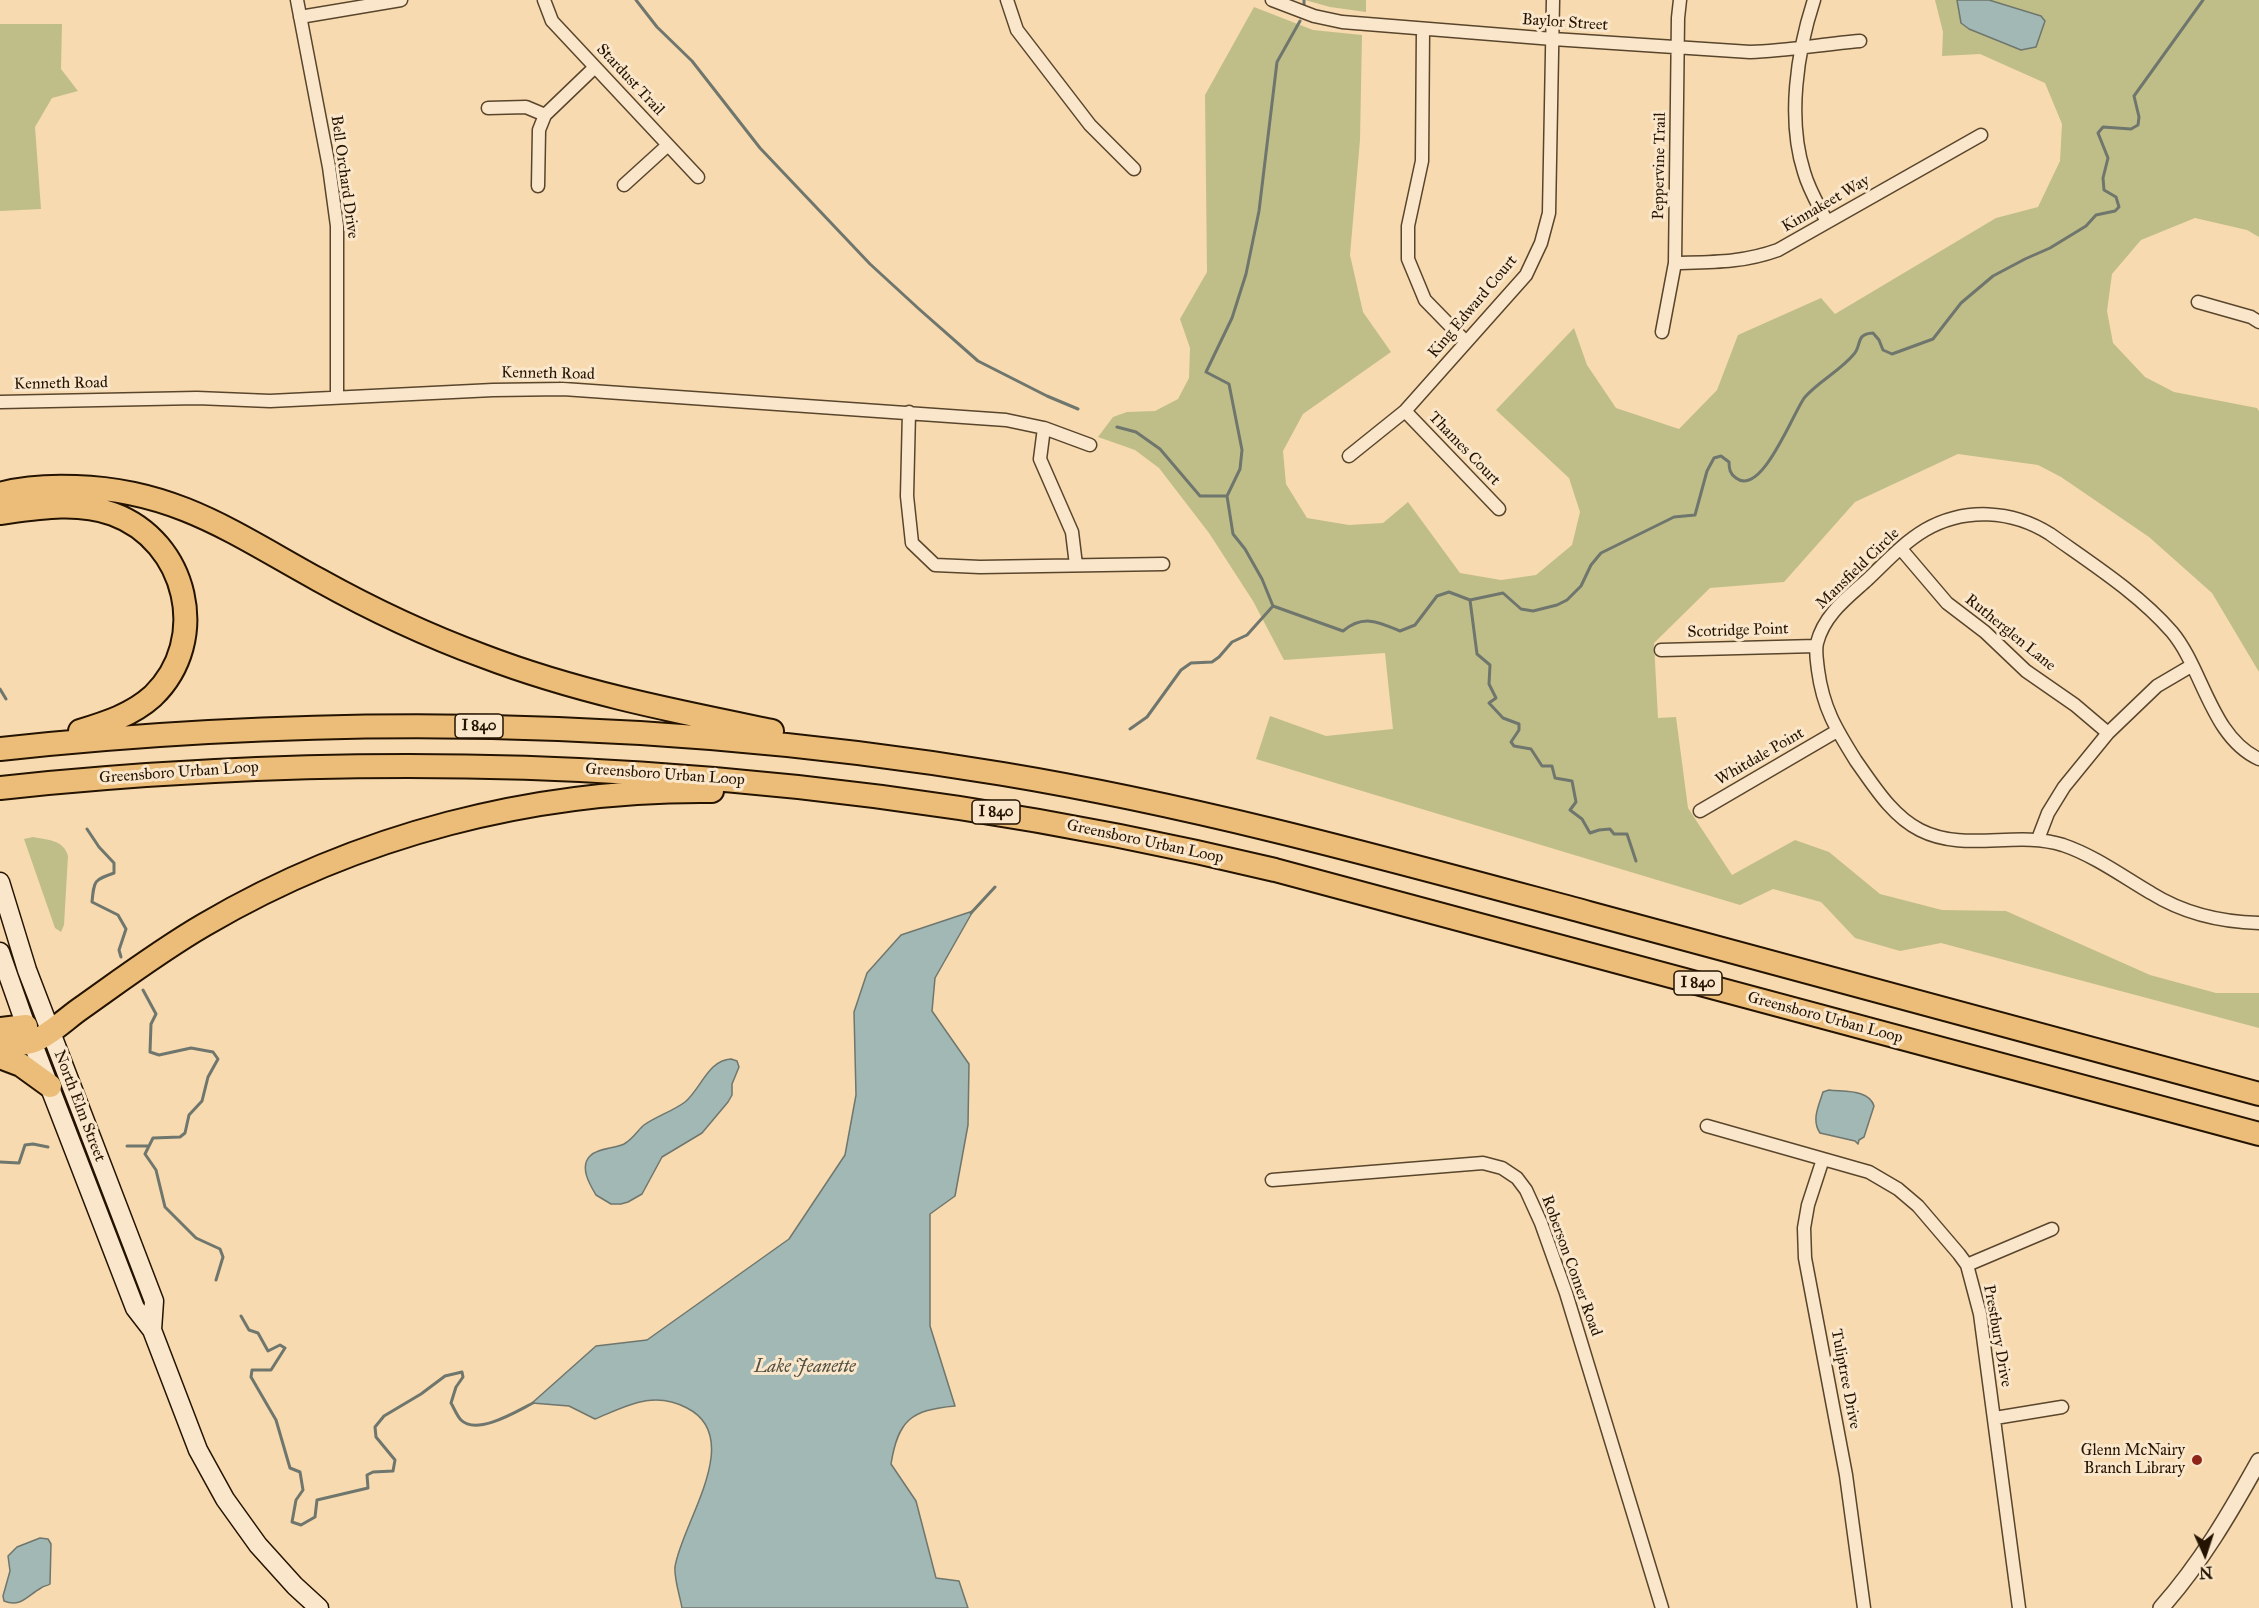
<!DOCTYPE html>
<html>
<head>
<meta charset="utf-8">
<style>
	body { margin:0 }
	#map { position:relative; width:2259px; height:1608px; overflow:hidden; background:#f7daaf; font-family:"IM FELL Great Primer",serif }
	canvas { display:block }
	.north { position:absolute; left:2175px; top:1524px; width:60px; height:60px; -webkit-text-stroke:4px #fae7cb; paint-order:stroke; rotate:177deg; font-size:16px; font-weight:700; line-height:24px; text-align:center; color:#241300 }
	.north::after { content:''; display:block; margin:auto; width:21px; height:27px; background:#241300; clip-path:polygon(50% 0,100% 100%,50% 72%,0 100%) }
</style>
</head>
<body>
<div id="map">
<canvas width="2259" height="1608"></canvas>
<div class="north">N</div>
</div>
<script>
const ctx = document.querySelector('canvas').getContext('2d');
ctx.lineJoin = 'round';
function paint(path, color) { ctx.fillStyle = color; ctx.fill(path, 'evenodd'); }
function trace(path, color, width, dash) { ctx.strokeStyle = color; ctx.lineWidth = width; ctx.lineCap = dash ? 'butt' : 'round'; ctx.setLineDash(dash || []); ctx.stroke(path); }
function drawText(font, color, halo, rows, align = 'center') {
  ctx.font = font + ' "IM FELL Great Primer",serif'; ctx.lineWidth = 6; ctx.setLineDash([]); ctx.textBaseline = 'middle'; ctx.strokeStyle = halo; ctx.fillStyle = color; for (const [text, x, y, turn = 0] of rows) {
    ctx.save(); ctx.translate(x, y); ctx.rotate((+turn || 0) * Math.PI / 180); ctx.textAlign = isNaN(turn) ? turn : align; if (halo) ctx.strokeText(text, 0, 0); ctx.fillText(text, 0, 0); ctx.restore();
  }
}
const green = new Path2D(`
	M1305,0H1366V12L1330,7Z
	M1935,0H1957L1962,23L1969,29L2021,50L2041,16L1989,0H2259V237L2247,230L2195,218L2141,240L2112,274L2107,311L2113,343L2145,377L2174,392L2257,408L2259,411V672L2212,593L2149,537L2061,477L2038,465L1958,454L1855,502L1784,582L1710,588L1654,643L1658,718L1676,717L1688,808L1732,875L1795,840L1829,852L1880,894L1942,910L2006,911L2150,975L2216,993H2259V1028L1941,943L1900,951L1855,938L1821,902L1773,889L1740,905L1256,759L1270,716L1326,736L1393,729L1385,653L1284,660L1253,601L1209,533L1159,468L1135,450L1098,437L1113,417L1127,412L1155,411L1178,399L1189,378L1190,348L1180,319L1207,272L1205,95L1254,7L1313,30L1362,35L1360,140L1350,255L1363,312L1391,352L1303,414L1283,451L1286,484L1307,518L1349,525L1383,523L1408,502L1460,573L1501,580L1536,575L1572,545L1580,512L1569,478L1496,410L1574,328L1587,365L1616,408L1679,429L1717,390L1738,335L1821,298L1835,314L1996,218L2038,207L2060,161L2062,124L2045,83L1980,54L1942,56L1943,32Z
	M0,24H62L61,69L78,91L52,98L35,127L41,209L0,211Z
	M33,837C48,840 64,840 68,856L64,925L61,932L55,928L24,839Z`);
const water = new Path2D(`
	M1957,0H1989L2041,16L2045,21L2036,47L2021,50L1969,29L1961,23Z
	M973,911L935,978L932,1011L969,1064L968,1125L955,1196L930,1214V1326L955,1406C911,1410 898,1420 891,1464L916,1501L936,1578L959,1581L968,1608H682C680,1596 674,1579 675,1567C681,1524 746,1438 687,1408C653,1390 627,1406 595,1419L569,1406L532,1403L596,1346L647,1340L789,1239L845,1155L856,1095L854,1012L867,973L901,935Z
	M731,1059L737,1061L739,1067L732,1084V1095L728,1102L702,1133L662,1157L642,1194L628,1202L621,1204H611L596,1195C590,1185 579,1167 590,1156C597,1148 614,1149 624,1144C633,1139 637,1131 644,1125C657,1116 673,1111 685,1102C701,1089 708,1060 731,1059Z
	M1829,1090C1844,1092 1869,1089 1874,1106L1864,1137L1859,1140L1858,1144L1855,1141L1820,1133C1811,1120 1819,1105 1823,1092Z
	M40,1538L48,1539L51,1544L50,1584C47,1586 43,1586 41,1588C28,1595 21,1608 4,1601L3,1596L10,1571L8,1556L17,1547Z`);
const stream = new Path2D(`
	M636,0L657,27L692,61L760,148L870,264L919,309L978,361L1047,396L1078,409
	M1304,5V0
	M1300,21L1277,62L1259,211L1246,274L1232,318L1206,372L1229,384L1242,450L1240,469L1227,496L1233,534L1245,549L1262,579L1273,606L1343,631C1363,614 1379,622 1400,631L1415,625L1437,596L1449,592L1470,600L1503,593L1521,609L1533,611L1557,605L1567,600L1581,586L1591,565L1601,553L1674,517L1695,515L1707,471L1714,458L1721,456L1729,462C1729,469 1730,474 1736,478C1762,498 1794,410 1805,397C1819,381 1840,371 1854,354C1862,345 1855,334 1873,333L1879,340L1883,350L1892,354L1933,339L1961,303L1993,276L2025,259L2050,248L2086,226L2096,215L2115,211L2119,207L2116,197L2104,190L2103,178L2108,158L2098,133L2103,127L2131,129L2138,125L2139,117L2134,96L2203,0
	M1117,427L1136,432L1160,449L1200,496H1227
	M1470,600L1477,654L1490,665L1489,684L1496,698L1489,703L1503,718L1519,724V730L1511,742L1514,746L1531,749L1542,766H1552L1555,778L1572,781L1576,802L1570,810L1582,819L1590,833L1599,830L1610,829L1614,834H1627L1636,861
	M0,689L6,699
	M1130,729L1147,717L1181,670L1191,663L1212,662L1219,657L1232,642L1247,635L1273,606
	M87,829L99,847L114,863V873C94,880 94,880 92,902L118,915L126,929L119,950L121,957
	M971,913L995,887
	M143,990L156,1014L151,1024L150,1052L159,1055L191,1048L213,1052L218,1059L208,1077L202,1101L189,1115L185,1133L180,1137L153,1138L145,1154L156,1170L165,1207L196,1238L220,1249L223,1257L216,1280
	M127,1146H149
	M0,1162L19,1163L25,1145L33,1144L48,1147
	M241,1316L249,1330L258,1333L268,1351L280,1345L285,1348L271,1370H252L251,1377L276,1420L290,1468L300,1472L303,1490L296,1500L292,1522L301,1525L315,1517L317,1500L368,1488L367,1475L373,1472L393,1471L395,1460L376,1437L375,1427L384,1416L421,1394L445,1376L462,1372L463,1377L456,1387L451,1403C454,1408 457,1416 461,1420C477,1436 517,1411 533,1403`);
const minor = new Path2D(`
	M297,0L329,167L337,226V397
	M544,0L552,21L698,177
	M1007,0L1017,30L1090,125L1134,169
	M1272,0L1314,16L1342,22L1553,39L1750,52C1787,51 1823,44 1860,41
	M1814,0C1797,52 1787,119 1804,172C1809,190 1819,206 1827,222
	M300,17L401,0
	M1423,29L1422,161L1408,226V259L1425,300L1466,342
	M488,108L526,107L545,115
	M624,185L668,145
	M538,186L539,130L545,115L595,67
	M1675,263C1712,262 1742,263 1778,250L1981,135
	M2198,302L2251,317L2259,322
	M1662,332L1675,263L1678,18L1680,0
	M0,402L197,398L270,401L493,390L563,389L1006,420L1044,428L1090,445
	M1405,411L1499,509
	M909,412L907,496L912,543L935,565L980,567L1163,564
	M1044,428L1040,459L1072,532L1076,565
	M1349,456L1405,411L1526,275L1541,243L1549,213L1553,0
	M1901,549L1947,603L1985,632L2026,671L2075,705L2108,733
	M1661,650L1816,646
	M2259,759C2211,737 2203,669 2172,632C2138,593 2092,564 2050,534C2012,510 1965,507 1925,530C1903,543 1885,563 1867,580C1847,598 1824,615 1817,643C1815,651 1817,661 1818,670C1823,708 1836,729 1856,761C1874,786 1892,816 1920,830C1965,853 2016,830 2063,845C2095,856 2122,876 2151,893C2183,913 2222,922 2259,923
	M1700,811L1837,731
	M2038,839L2048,813L2064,787L2108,733L2157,686L2191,666
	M1707,1126L1869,1172L1898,1189L1918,1206L1959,1254L1967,1265L1980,1314L2019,1608
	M1823,1159L1808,1205L1804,1228L1805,1258L1846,1475L1864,1608
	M1272,1180L1483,1163L1502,1168L1517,1178L1526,1190L1541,1223L1566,1293L1662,1608
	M1967,1265L2052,1229
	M1995,1418L2062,1407`);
const tertiary = new Path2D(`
	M2161,1608C2201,1563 2230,1513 2259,1461`);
const secondary = new Path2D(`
	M0,882L27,970L154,1301L152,1330
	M0,952L26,1026L135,1308L152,1330L198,1450L225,1499L258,1545L295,1586L319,1608`);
const motorway = new Path2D(`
	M0,494C24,487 51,486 76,487C176,490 235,534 319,580C371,609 426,635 483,656C577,692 674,711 772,731
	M0,513C37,508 77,501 113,514C187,541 211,640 153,696C132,715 106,723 80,731
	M0,749C334,713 672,719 1003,774C1202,807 1395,861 1589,913C1812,973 2035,1034 2259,1094
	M0,788C434,742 850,768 1275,870L2259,1134
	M0,1029L26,1026
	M0,1048C10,1044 21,1045 31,1042C46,1038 67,1018 80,1009C121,980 161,950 204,925C357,835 534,789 712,791
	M0,1057L21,1065L50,1086`);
const markers = [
	[2197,1460,6,"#8f2418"]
];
const shields = [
	[479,726,48],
	[996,812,48],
	[1698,983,48]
];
const shieldNames = [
	["I 840",479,726],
	["I 840",996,812],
	["I 840",1698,983]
];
const streetNames = [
	["Baylor Street",1565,23,4],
	["Stardust Trail",630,80,47],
	["Peppervine Trail",1660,166,-89],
	["Bell Orchard Drive",344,177,82],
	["Kinnakeet Way",1826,204,-30],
	["King Edward Court",1473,307,-50],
	["Kenneth Road",548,374,1],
	["Kenneth Road",61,384,-1],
	["Thames Court",1464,449,46],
	["Mansfield Circle",1858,569,-44],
	["Scotridge Point",1738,631,-2],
	["Rutherglen Lane",2010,633,39],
	["Whitdale Point",1760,757,-30],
	["Greensboro Urban Loop",179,773,-4],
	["Greensboro Urban Loop",665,775,4],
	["Greensboro Urban Loop",1145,842,12],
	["Greensboro Urban Loop",1825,1018,15],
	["North Elm Street",79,1106,69],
	["Roberson Comer Road",1571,1266,70],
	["Prestbury Drive",1997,1336,80],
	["Tuliptree Drive",1845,1379,79]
];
const poiNames = [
	["Glenn McNairy",2185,1451],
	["Branch Library",2185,1469]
];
const waterNames = [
	["Lake Jeanette",805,1368]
];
paint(green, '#c0be88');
paint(water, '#a1b8b5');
trace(water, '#6f766d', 1.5);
trace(stream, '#6f766d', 3);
trace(minor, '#59452c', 15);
trace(tertiary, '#59452c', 18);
trace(secondary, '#241300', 21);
trace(motorway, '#241300', 26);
trace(minor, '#fae7cb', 12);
trace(tertiary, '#fae7cb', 15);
trace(secondary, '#fae7cb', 18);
trace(motorway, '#ecbd78', 22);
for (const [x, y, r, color] of markers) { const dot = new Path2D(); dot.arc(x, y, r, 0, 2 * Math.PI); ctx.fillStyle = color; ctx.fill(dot); trace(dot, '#fae7cb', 2); }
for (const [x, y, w] of shields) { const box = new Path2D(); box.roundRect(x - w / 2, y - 12, w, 24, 4.5); ctx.fillStyle = '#fae7cb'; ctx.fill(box); trace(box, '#241300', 1.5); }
drawText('bold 15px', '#241300', null, shieldNames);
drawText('16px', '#241300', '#fae7cb', streetNames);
drawText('16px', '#241300', '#fae7cb', poiNames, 'right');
drawText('italic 18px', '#504d3f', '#fae7cb', waterNames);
</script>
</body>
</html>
